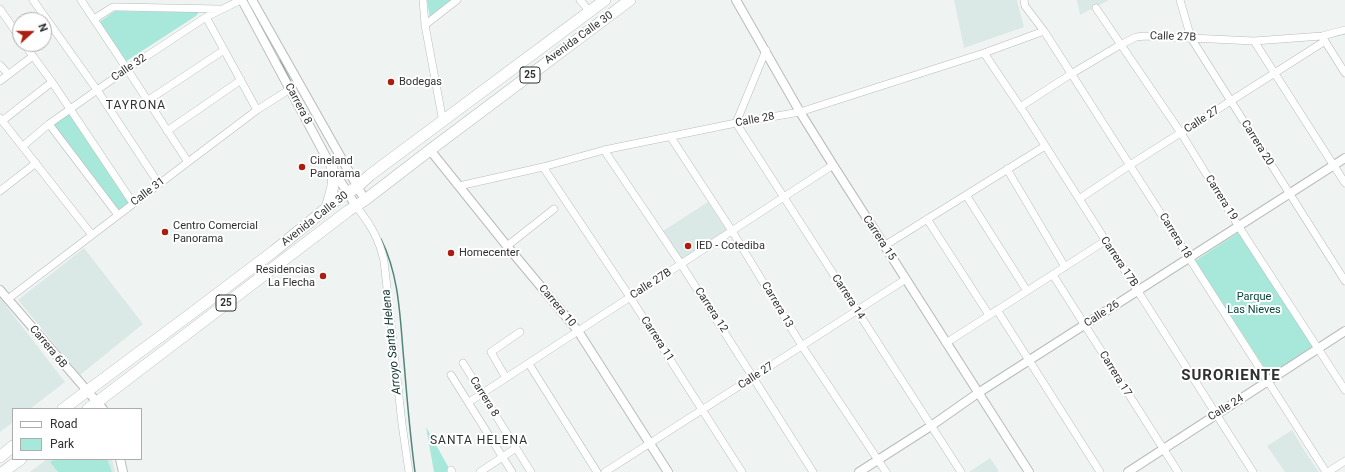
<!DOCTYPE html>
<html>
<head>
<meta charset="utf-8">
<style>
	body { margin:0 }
	#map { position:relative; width:1345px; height:472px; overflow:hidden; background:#eff4f3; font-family:Roboto,sans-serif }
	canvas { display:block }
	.legend { position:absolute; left:12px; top:408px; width:130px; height:52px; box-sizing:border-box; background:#fff; border:1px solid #acadac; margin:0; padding:5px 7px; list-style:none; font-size:12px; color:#2f3130 }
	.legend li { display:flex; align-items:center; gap:8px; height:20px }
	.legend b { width:20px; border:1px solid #acadac }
	.north { position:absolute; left:12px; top:12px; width:40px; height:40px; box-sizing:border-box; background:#fff; border:1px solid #acadac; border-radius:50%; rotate:69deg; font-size:11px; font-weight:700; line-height:16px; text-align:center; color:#2f3130 }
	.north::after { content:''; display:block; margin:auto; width:14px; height:18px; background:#ac1c10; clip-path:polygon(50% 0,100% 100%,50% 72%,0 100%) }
</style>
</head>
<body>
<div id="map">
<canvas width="1345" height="472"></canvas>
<ul class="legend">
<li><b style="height:5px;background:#fff"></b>Road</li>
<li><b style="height:11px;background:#a7e8da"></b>Park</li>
</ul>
<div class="north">N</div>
</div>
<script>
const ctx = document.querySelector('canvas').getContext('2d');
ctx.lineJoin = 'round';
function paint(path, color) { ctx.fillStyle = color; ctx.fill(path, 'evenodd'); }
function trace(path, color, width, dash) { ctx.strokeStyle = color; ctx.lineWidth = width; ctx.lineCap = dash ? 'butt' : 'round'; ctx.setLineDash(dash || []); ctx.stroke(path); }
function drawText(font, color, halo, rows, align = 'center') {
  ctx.font = font + ' Roboto,sans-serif'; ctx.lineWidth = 4; ctx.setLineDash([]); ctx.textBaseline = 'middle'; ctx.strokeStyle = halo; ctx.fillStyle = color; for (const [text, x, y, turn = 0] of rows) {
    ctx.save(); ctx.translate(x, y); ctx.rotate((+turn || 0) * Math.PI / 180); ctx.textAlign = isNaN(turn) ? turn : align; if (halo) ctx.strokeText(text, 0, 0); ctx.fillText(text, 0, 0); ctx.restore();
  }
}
const built = new Path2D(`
	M954,0H1017L1024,27L964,48Z
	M1077,0H1109L1080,15Z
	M708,202L727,231L682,261L663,231Z
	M84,248L143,324L80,375L18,300Z
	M0,298L65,382L30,409H13V422L0,432Z
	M1292,430L1306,453L1319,472H1285L1267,446Z
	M990,458L999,471L997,472H969Z
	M47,459H112L115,472H30Z`);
const green = new Path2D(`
	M427,0H454L430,19Z
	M115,11L199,12L196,16L125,62L99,22Z
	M69,110L130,202L118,213L52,124Z
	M1239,232L1313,346L1269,375L1195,261Z
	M426,427L450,470L446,472H434Z
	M56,459H107L112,472H58L50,462Z`);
const stream = new Path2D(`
	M280,60L291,82
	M381,239C400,277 400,320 404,362C407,399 410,435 415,472`);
const minor = new Path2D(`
	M33,0L97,90L159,184
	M81,0L127,69L188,162
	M423,0L425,25L443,122
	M580,0L590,12
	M1024,0L1025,6L1044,31L1326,472
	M1180,0L1191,38L1345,281
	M1096,8L1181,133L1239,227L1345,390
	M0,9L20,38
	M206,17L257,110
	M94,19L113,7H119L219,9
	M425,25L457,0
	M1323,38L1345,73
	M1254,41L1345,183
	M24,44L52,82L133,203
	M766,50L736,123L961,472
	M984,53L1025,114L1253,472
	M0,65L8,74
	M0,81L33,56
	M147,101L224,50
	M1020,107L1071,74L1120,45L1136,37L1145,36L1191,38L1254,41L1322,36L1345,30
	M0,118L92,235
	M2,121L52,82
	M49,124L118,215
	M167,131L241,80
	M670,136L732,231L802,346L886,472
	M23,146L49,124L127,69L206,17L241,0
	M604,150L681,264L813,472
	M543,167L630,297L742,472
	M1007,169L1065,267
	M459,186L543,167L604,150L736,123L800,112L984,53L1044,31
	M0,191L36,163
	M966,195L1027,291
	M1079,199L1130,165L1325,41
	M356,206C370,224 379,238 384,261L402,424L409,472
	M927,219L989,315
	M507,246L554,209
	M884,246L1045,146
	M1053,275L1178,472
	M8,299L188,162L257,110L290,89
	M997,310L1100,472
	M946,343L1105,241
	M463,363L531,472
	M529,364L597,472
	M451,375L512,472
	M506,378L491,352L520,332
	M469,402L833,165
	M451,470L452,472
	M480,472L516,448
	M605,472L906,279
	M1328,472L1345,461`);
const tertiary = new Path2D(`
	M242,0L332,168L356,206
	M252,0L365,200
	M736,0L800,112L833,165L1029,472
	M430,150L507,246L578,331L668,472
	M0,290L103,409
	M120,459L123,472
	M859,472L931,426L978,393L1345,158
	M1128,472L1345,331`);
const trunk = new Path2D(`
	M327,208C331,192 336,184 332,168
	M63,409L188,316L274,251L339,198L357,187L370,175L605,0
	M88,409L348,211L365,200L430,150L630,0
	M0,457L13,446
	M3,472L21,459`);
const markers = [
	[391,82,4,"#ac1c10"],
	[302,167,4,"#ac1c10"],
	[165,232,4,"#ac1c10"],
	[688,246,4,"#ac1c10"],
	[451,253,4,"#ac1c10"],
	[323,276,4,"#ac1c10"]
];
const shields = [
	[530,75,20],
	[226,303,20]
];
const shieldNames = [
	["25",530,75],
	["25",226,303]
];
const streetNames = [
	["Calle 27B",1173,37,2],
	["Avenida Calle 30",579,38,-36],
	["Calle 32",129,68,-34],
	["Carrera 8",298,104,62],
	["Calle 28",755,120,-10],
	["Calle 27",1202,120,-33],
	["Carrera 20",1257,143,58],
	["Calle 31",148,192,-37],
	["Carrera 19",1221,198,58],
	["Avenida Calle 30",315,219,-38],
	["Carrera 18",1175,236,58],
	["Carrera 15",879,238,57],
	["Carrera 17B",1119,262,56],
	["Calle 27B",651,284,-33],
	["Carrera 14",848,297,57],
	["Carrera 13",777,305,59],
	["Carrera 10",557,306,50],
	["Carrera 12",711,310,57],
	["Calle 26",1102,314,-33],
	["Carrera 11",657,339,57],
	["Carrera 6B",48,347,50],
	["Carrera 17",1115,374,58],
	["Calle 27",756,376,-33],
	["Carrera 8",484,397,58],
	["Calle 24",1226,408,-32]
];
const poiNames = [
	["Bodegas",399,82],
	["Cineland",310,161],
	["Panorama",310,174],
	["Centro Comercial",173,226],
	["Panorama",173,239],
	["IED - Cotediba",696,246],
	["Homecenter",459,253],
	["Residencias",315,270,"right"],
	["La Flecha",315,283,"right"]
];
const parkNames = [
	["Parque",1254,297],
	["Las Nieves",1254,310]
];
const neighbourhoodNames = [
	["TAYRONA",136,106],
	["SANTA HELENA",479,441]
];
const waterNames = [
	["Arroyo Santa Helena",392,342,-96]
];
const districtNames = [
	["SURORIENTE",1231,376]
];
paint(built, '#dbe9e6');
paint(green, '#a7e8da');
trace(stream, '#52847a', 1.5);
trace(minor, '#b7bcba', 8);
trace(tertiary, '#b7bcba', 10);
trace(trunk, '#b7bcba', 12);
trace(minor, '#fff', 7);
trace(tertiary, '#fff', 8);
trace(trunk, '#fff', 11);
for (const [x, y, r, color] of markers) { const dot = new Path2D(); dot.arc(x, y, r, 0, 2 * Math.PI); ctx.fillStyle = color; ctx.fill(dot); trace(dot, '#fff', 1.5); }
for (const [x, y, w] of shields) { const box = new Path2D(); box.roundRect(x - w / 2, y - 8, w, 16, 3); ctx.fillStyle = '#fff'; ctx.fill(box); trace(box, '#2f3130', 1); }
drawText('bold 10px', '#2f3130', null, shieldNames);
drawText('11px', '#2f3130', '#fff', streetNames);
drawText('11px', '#2f3130', '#fff', poiNames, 'left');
drawText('11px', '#04473d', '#fff', parkNames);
ctx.letterSpacing = '1px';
drawText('12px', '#2f3130', '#fff', neighbourhoodNames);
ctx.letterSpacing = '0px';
drawText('italic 12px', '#10332d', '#fff', waterNames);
ctx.letterSpacing = '1px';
drawText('bold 15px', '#2f3130', '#fff', districtNames);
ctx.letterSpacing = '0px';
</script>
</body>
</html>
